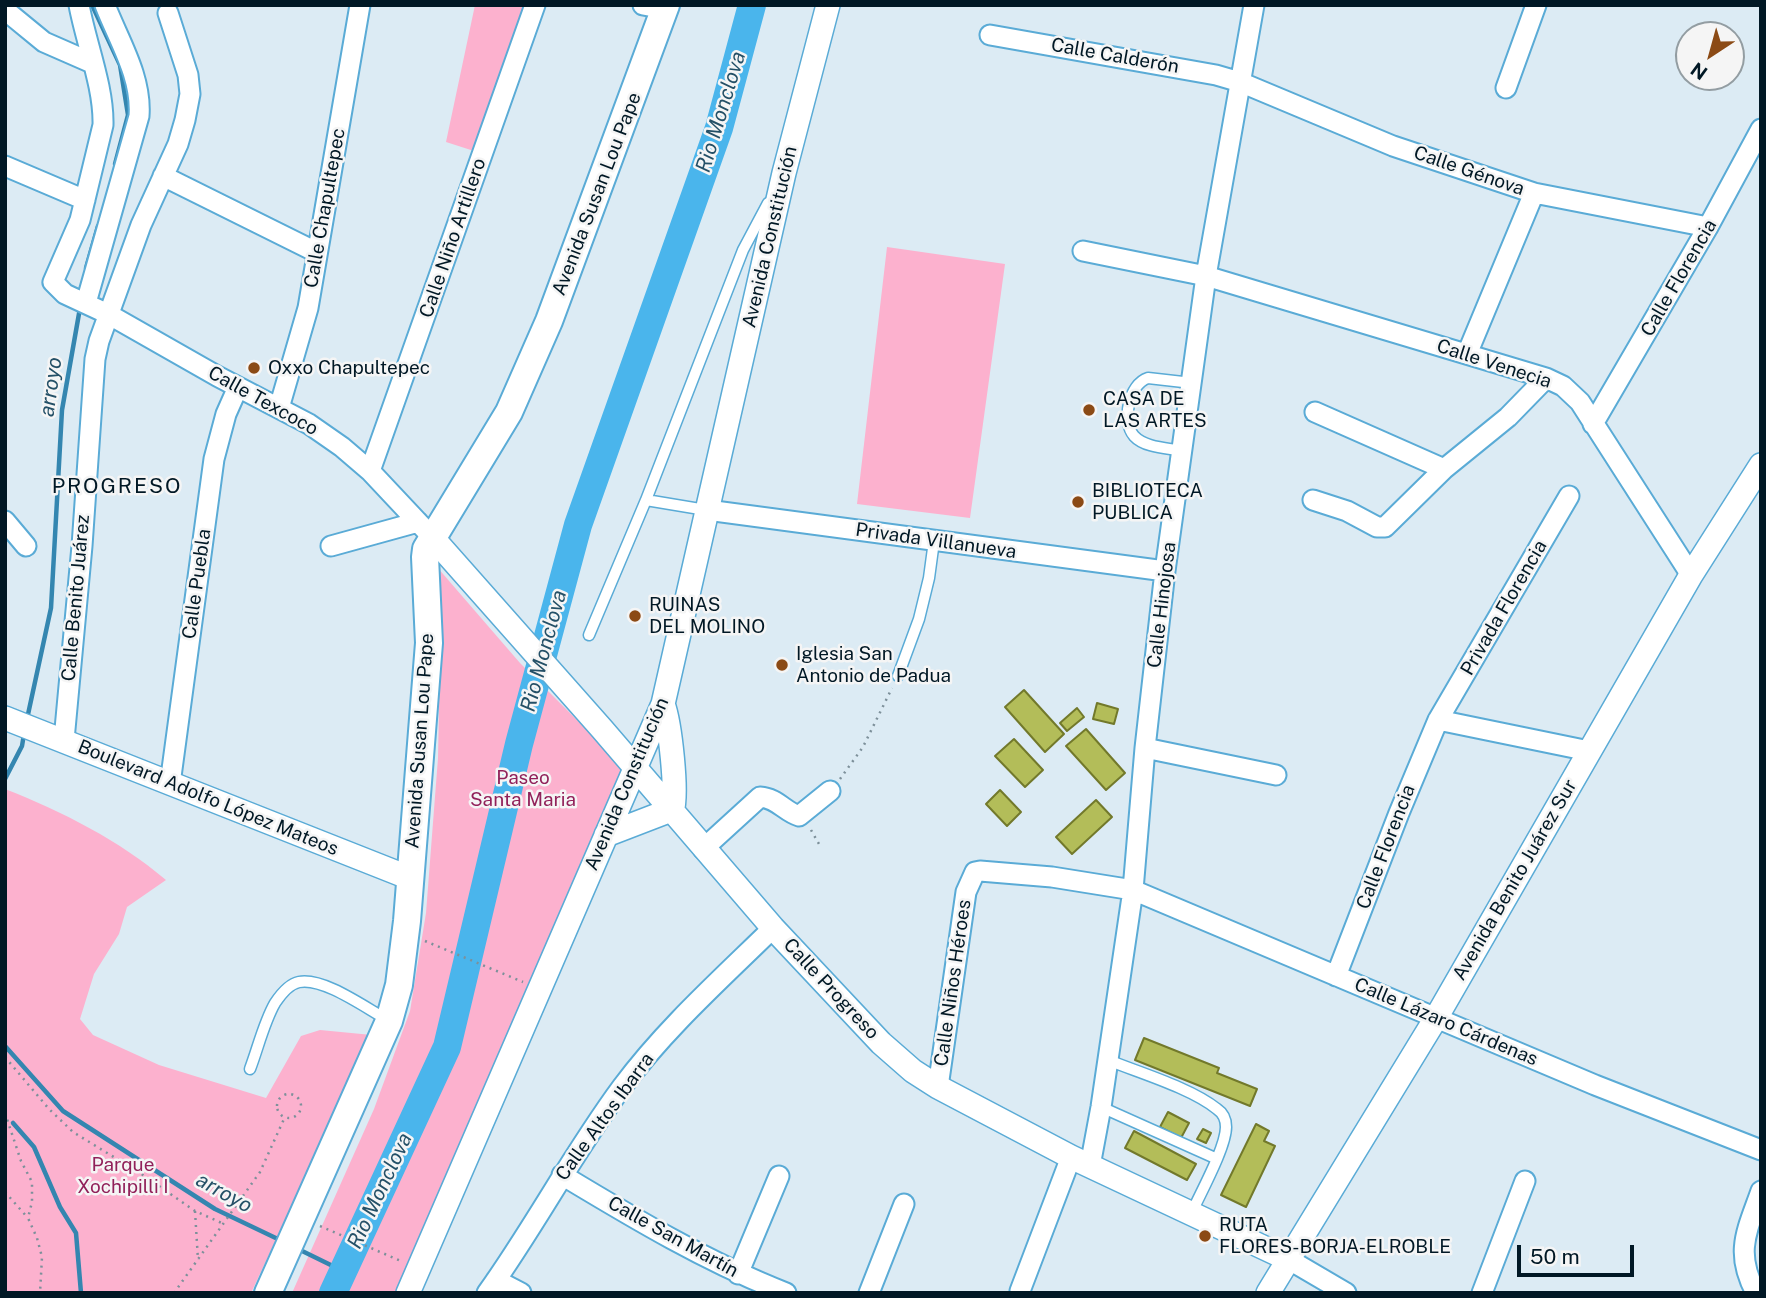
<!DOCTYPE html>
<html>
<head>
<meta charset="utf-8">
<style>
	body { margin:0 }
	#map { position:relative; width:1766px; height:1298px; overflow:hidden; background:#dcebf4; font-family:"Public Sans",sans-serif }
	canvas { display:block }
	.frame { position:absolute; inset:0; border:7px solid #011825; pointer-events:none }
	.north { position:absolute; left:1675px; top:21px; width:70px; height:70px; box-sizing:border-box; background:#f5f5f5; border:2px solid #939da2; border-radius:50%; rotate:216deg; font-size:19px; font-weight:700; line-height:28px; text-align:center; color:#011825 }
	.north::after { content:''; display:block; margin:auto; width:24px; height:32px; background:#8b4a15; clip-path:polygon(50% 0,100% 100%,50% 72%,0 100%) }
	.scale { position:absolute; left:1517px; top:1245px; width:117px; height:32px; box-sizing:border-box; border:4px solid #011825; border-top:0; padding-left:9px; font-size:21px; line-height:24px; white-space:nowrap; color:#011825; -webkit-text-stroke:5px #f5f5f5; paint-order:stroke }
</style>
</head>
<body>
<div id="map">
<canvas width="1766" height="1298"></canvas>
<div class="frame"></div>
<div class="north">N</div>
<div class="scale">50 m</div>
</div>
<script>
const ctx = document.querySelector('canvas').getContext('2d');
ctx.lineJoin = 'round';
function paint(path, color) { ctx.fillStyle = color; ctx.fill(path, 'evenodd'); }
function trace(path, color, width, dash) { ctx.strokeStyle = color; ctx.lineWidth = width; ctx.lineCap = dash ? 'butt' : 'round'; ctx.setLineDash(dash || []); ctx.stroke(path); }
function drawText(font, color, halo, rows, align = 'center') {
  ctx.font = font + ' "Public Sans",sans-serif'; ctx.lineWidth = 5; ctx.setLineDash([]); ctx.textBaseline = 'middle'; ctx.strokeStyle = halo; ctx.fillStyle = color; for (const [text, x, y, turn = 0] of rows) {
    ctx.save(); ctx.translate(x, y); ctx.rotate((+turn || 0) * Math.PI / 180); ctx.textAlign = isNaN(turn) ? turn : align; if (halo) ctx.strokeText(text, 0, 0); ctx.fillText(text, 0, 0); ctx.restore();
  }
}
const green = new Path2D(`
	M475,5H525L474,151L446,142Z
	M887,247L1005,264L970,518L857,504Z
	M437,567L520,663L625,768L402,1293H292L374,1109L410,1011L426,913L438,758L441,605Z
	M5,789C63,812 119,840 166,880L127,907L119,934L94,974L80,1019L93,1035L159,1065L266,1098L301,1036L320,1030L372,1035L251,1293H5Z`);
const stream = new Path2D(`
	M92,5L120,65L128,115L115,164
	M86,268L98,226
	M27,719L51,608L62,410L80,308
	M5,779L22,746L24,734
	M5,1046L63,1111L215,1209L282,1241
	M13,1123L34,1147L60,1207L76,1233L81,1293
	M296,1248L343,1271`);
const river = new Path2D(`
	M333,1293L447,1047L519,744L578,525L719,128L752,5`);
const building = new Path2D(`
	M1024,690L1064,734L1045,752L1005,707Z
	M1097,703L1118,709L1114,724L1093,719Z
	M1077,708L1084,717L1067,731L1060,723Z
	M1086,729L1125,773L1106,790L1066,746Z
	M1014,739L1043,770L1025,787L995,756Z
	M1000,790L1021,812L1007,826L986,804Z
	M1096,800L1112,817L1072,854L1056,837Z
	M1144,1038L1219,1068L1217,1073L1257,1089L1250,1106L1135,1060Z
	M1168,1112L1189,1123L1181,1138L1160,1127Z
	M1256,1124L1269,1131L1264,1141L1275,1146L1246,1207L1221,1195Z
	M1203,1129L1211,1133L1206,1143L1197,1139Z
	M1134,1131L1196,1164L1187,1180L1125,1148Z`);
const path = new Path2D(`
	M840,779L863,747L892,688
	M811,830L819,844
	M425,941L523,982
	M5,1057L49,1109L73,1132L143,1175L195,1211L224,1224
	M277 1106a12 12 0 1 1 24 0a12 12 0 1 1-24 0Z
	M5,1113L21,1161L32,1182V1202L28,1218L37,1238L42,1257L40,1293
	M5,1192L28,1218
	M195,1211L198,1260
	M320,1226L401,1261
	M174,1293L260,1172L284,1119`);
const service = new Path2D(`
	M1182,451C1168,448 1145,448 1134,436C1121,421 1129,384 1148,378L1192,383
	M646,500L743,250L768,203
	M589,635L646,500L706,510
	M898,676L919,619L929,578L934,541
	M1108,1060C1140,1073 1191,1088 1217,1109C1223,1113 1226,1120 1226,1127C1226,1147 1201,1192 1192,1212
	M250,1069C258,1048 264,1022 275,1003C281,994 289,984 299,982C324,977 367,1009 388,1020
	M1101,1107L1215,1158`);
const minor = new Path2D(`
	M79,5C86,43 104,87 103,125L80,220L53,282L65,294L108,314L217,376L309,424L342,447L370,471L432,537
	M643,5L665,9
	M5,10L44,42L92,63
	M990,35L1216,75L1240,82L1393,146L1534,193L1708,227
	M1506,88L1536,5
	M5,166L85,200
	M163,176L316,252
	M1083,251L1206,276L1546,378L1563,386L1580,402L1691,575
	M86,303L139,116C142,77 119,41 105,5
	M1467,354L1534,193
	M279,408L308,308L360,5
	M1315,412L1444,469
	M1593,424L1708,227L1761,129
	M370,471L535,5
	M1313,500L1347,511L1377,527H1385L1444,469L1508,417L1546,378
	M707,510L1165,571
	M5,521L26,546
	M331,546L418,522
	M1438,720L1589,751
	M64,740L82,546L95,359L99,341L141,225L178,144L185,120L190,94L188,75L168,13
	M1145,748L1276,775
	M170,784L214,459L226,414L238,387
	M703,849L760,797C777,798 785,812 799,816L830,791
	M1336,976L1399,813L1438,720L1569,496
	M938,1087L966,892L975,872L980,871L1052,877L1133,890L1595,1085L1761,1150
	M1090,1166L1101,1107L1133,890L1145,748L1165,571L1206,276L1254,5
	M562,1175C635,1219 707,1262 786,1293
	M1288,1259L1346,1293
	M738,1274L779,1176
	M496,1280L521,1293
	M1020,1291L1071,1157
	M487,1293C535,1226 573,1153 622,1087C665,1029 721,979 773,928
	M869,1293L904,1204
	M1482,1293L1525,1181
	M1756,1293C1734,1252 1747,1231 1761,1191`);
const tertiary = new Path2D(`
	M432,537L602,729L773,928L881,1043L913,1071L938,1087L1071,1157L1288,1259
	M663,704C670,723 678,793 672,812
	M5,718L410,878
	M606,835L671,810
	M408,1293L663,704L784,173L828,5
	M1268,1293L1436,1018L1691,575L1761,465`);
const secondary = new Path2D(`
	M268,1293L389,1021L399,985L407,921L429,643L425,557L426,549L509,412L549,321L666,5`);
const markers = [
	[254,368,7,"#8b4a15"],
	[1089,410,7,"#8b4a15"],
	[1078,502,7,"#8b4a15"],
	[635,616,7,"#8b4a15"],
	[782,665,7,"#8b4a15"],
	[1205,1236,7,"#8b4a15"]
];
const streetNames = [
	["Calle Calderón",1115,56,10],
	["Calle Génova",1469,171,19],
	["Avenida Susan Lou Pape",597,194,-69],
	["Calle Chapultepec",325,208,-80],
	["Avenida Constitución",770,237,-77],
	["Calle Niño Artillero",453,238,-71],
	["Calle Florencia",1679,278,-60],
	["Calle Venecia",1494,364,18],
	["Calle Texcoco",263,401,29],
	["Privada Villanueva",936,541,8],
	["Calle Puebla",197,584,-82],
	["Calle Benito Juárez",76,598,-85],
	["Calle Hinojosa",1162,605,-83],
	["Privada Florencia",1504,608,-60],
	["Avenida Susan Lou Pape",420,741,-86],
	["Avenida Constitución",627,784,-67],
	["Boulevard Adolfo López Mateos",208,798,22],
	["Calle Florencia",1386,847,-69],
	["Avenida Benito Juárez Sur",1515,880,-60],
	["Calle Niños Héroes",953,983,-82],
	["Calle Progreso",831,989,47],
	["Calle Lázaro Cárdenas",1446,1022,23],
	["Calle Altos Ibarra",605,1117,-54],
	["Calle San Martín",673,1237,29]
];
const poiNames = [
	["Oxxo Chapultepec",268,368],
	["CASA DE",1103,399],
	["LAS ARTES",1103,421],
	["BIBLIOTECA",1092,491],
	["PUBLICA",1092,513],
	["RUINAS",649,605],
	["DEL MOLINO",649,627],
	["Iglesia San",796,654],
	["Antonio de Padua",796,676],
	["RUTA",1219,1225],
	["FLORES-BORJA-ELROBLE",1219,1247]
];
const parkNames = [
	["Paseo",523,778],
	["Santa Maria",523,800],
	["Parque",123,1165],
	["Xochipilli I",123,1187]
];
const waterNames = [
	["Rio Monclova",721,112,-73],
	["arroyo",51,387,-82],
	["Rio Monclova",544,651,-75],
	["Rio Monclova",380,1191,-65],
	["arroyo",224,1193,29]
];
const neighbourhoodNames = [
	["PROGRESO",117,487]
];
paint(green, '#fcb1ce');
trace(stream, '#3486b0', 4.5);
trace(river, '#4ab5ec', 28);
paint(building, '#b3bd59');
trace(building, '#72792b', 2);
trace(service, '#5aabd6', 13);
trace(minor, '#5aabd6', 23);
trace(tertiary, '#5aabd6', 26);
trace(secondary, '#5aabd6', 30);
trace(path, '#7d909a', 2.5, [2, 5]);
trace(service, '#fff', 10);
trace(minor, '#fff', 19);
trace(tertiary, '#fff', 23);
trace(secondary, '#fff', 26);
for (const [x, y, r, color] of markers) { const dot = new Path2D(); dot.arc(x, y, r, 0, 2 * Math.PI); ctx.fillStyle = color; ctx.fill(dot); trace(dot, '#f5f5f5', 2.5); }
drawText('19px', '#011825', '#f5f5f5', streetNames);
drawText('19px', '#011825', '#f5f5f5', poiNames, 'left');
drawText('19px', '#91215a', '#f5f5f5', parkNames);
drawText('italic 21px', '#245067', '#f5f5f5', waterNames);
ctx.letterSpacing = '2px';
drawText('21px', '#011825', '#f5f5f5', neighbourhoodNames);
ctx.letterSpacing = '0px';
</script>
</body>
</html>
